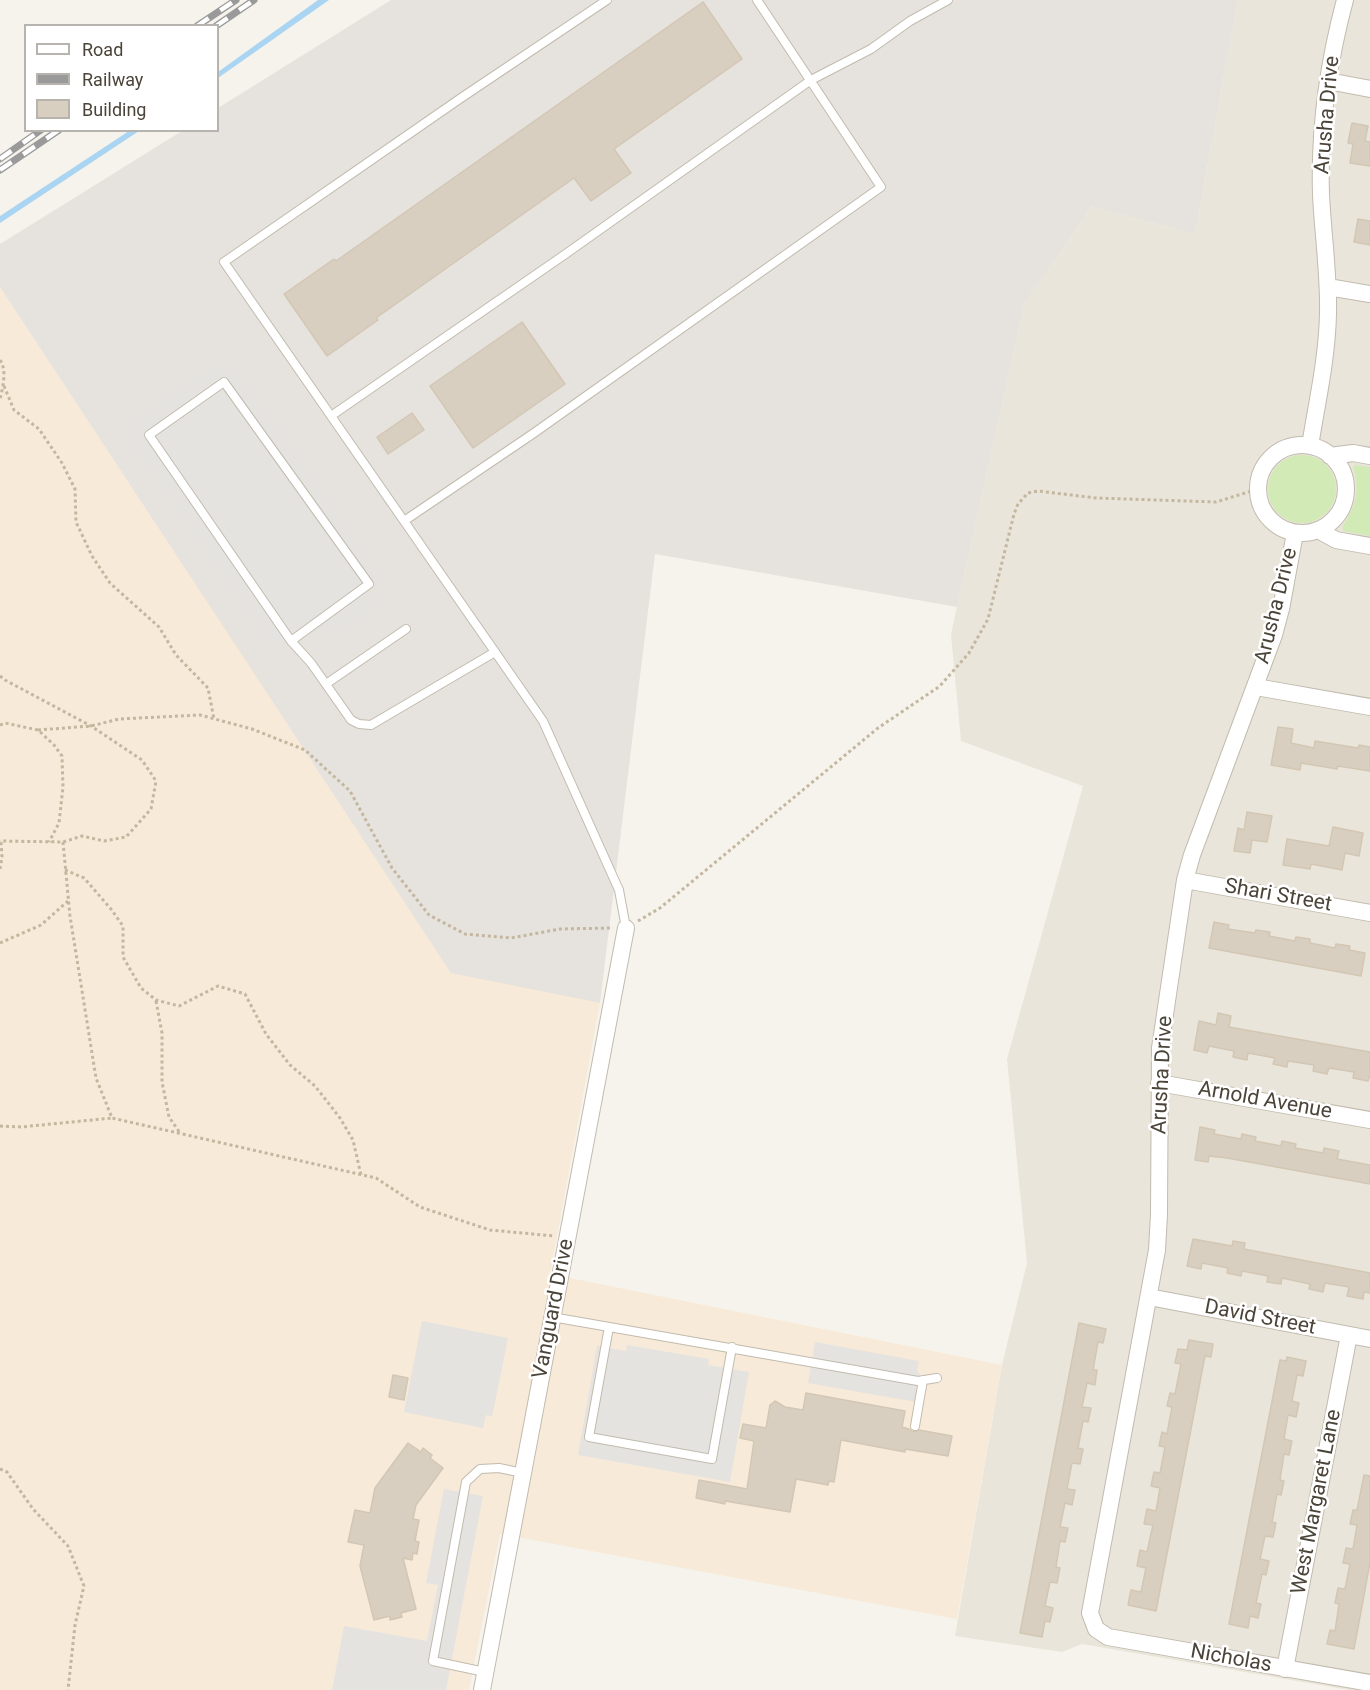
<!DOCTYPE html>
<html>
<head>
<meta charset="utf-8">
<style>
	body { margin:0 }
	#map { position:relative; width:1370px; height:1690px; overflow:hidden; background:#f6f3ec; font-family:Roboto,sans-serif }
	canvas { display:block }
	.legend { position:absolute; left:24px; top:24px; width:195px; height:108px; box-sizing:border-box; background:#fff; border:2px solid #b7b4b0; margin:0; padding:8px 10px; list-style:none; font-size:18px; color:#4b4439 }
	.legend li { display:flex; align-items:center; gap:12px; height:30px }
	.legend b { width:30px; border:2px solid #b7b4b0 }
</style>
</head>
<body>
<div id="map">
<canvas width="1370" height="1690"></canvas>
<ul class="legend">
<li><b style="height:8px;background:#fff"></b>Road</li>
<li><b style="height:8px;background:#9a9a9a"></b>Railway</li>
<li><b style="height:16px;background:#d8cfc1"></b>Building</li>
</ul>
</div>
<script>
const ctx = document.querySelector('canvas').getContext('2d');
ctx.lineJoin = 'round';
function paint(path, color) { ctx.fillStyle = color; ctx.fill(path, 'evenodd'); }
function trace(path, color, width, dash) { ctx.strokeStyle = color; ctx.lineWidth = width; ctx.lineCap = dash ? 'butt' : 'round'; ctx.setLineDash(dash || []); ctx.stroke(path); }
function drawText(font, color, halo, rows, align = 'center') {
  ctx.font = font + ' Roboto,sans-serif'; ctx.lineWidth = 5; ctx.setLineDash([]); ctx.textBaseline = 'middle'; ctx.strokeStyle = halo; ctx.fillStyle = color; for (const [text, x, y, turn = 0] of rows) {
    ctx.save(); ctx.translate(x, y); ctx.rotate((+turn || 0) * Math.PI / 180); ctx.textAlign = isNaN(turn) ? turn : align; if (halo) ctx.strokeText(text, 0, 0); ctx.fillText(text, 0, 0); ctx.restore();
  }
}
const residential = new Path2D(`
	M1238,0H1370V1690H1349L1082,1644L1062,1652L955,1636L1002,1365L1027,1263L1007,1059L1083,786L961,741L951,634L1024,305L1091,207L1195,234Z`);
const commercial = new Path2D(`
	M0,287L451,972L600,1003L550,1274L1002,1365L957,1619L500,1534L469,1690H0Z`);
const industrial = new Path2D(`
	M391,0H1238L1195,234L1091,207L1024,305L957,607L655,554L600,1003L451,973L0,287V244L182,131L218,130V108Z`);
const green = new Path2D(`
	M1268 489a34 34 0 1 1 68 0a34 34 0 1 1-68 0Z
	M1356,465L1370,467V536L1344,531L1342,528C1355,505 1361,495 1353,467Z`);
const parking = new Path2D(`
	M216,362L225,375L235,366L383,579L370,590L379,605L338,637L327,625L290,649L283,641L271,647L129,440L140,433L132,420Z
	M422,1321L508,1338L492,1417L486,1415L483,1428L404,1412Z
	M815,1342L919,1361L917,1370L920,1375L916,1402L808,1383Z
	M627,1345L709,1359L708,1365L749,1372L730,1482L578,1455L597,1346L626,1351Z
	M444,1489L483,1496L446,1690H332L344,1626L427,1641L438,1585L426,1583Z`);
const water = new Path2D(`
	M318,0H329L218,78V72Z
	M129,131H139L0,223V216Z`);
const building = new Path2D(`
	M703,2L742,59L614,149L631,173L591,201L574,178L376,318L378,320L327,356L284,294L334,259L336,261Z
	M1352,123L1368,126L1365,141L1370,142V166L1350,163L1353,144L1348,143Z
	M1358,219L1370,221V245L1354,242Z
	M522,322L565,384L473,448L430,386Z
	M412,413L424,430L388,454L377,437Z
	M1278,727L1293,729L1291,743L1314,748L1315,741L1358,748L1359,745L1370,747V771L1338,766L1337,769L1301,763L1300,770L1271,765Z
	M1247,812L1272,816L1267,842L1252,840L1250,853L1234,851L1238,828L1244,830Z
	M1333,827L1363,833L1359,856L1345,853L1342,870L1311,864L1310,869L1283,865L1287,839L1329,846Z
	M1214,922L1229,925L1228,929L1255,933L1256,930L1270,932L1269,936L1295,941L1296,937L1310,939V943L1335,948L1336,944L1350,946L1349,950L1365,953L1361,976L1209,948Z
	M1218,1013L1231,1016L1229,1027L1370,1052V1075L1368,1081L1353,1078L1354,1072L1329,1068L1327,1074L1313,1071L1314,1065L1288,1061L1287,1067L1273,1064L1275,1058L1248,1053L1247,1060L1233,1057L1234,1051L1209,1046L1207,1053L1194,1050L1199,1021L1216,1025Z
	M1200,1127L1215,1130L1214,1134L1241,1139L1242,1134L1256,1137L1255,1141L1281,1146L1282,1141L1296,1144L1295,1148L1323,1153L1324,1148L1339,1151L1337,1159L1370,1165V1184L1227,1158L1209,1156L1208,1162L1195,1160Z
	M1193,1239L1232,1246L1233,1241L1245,1243L1244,1249L1370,1273V1293L1364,1292L1363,1299L1347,1296L1349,1287L1325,1283L1323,1292L1309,1289L1310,1284L1282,1278L1281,1284L1267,1282L1268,1276L1242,1271L1241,1276L1227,1273L1228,1268L1202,1263L1201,1269L1187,1266Z
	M1079,1323L1106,1329L1103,1343L1098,1342L1093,1370H1097L1095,1385L1087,1383L1082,1407L1091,1408L1088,1422L1083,1421L1078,1448L1083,1449L1080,1464L1072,1463L1067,1489L1075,1490L1072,1505L1065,1503L1060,1527L1068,1528L1065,1542L1060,1541L1056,1567L1060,1568L1057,1583L1050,1582L1045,1606L1053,1608L1050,1622L1045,1621L1042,1637L1020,1633Z
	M1189,1340L1213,1344L1211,1357L1205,1356L1156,1611L1128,1605L1131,1590L1141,1592L1146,1568L1137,1566L1140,1550L1147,1552L1153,1525L1144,1524L1147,1509L1156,1511L1160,1488L1151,1486L1154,1472L1160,1473L1165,1447L1159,1446L1162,1432L1167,1434L1172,1407L1167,1406L1170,1393L1175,1394L1181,1364L1175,1363L1178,1349L1187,1350Z
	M1287,1357L1306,1361L1303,1376L1297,1375L1292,1401L1299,1403L1296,1417L1288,1415L1284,1439L1292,1441L1289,1455L1284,1454L1280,1480L1284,1481L1281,1495L1277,1494L1272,1522L1276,1523L1273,1537L1265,1536L1260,1559L1269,1561L1266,1575L1262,1574L1256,1603L1261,1604L1258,1618L1250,1616L1248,1628L1229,1624L1280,1360L1286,1361Z
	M393,1375L408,1378L404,1400L389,1397Z
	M806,1393L905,1411L902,1427L909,1429L913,1432L919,1430L952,1436L948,1456L905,1449V1452L841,1440L834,1482L829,1481L828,1485L796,1479L790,1512L725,1501V1504L696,1498L699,1480L747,1489L754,1441L740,1438L743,1424L766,1428L770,1405L775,1401L785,1407L803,1410Z
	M408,1443L421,1452L423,1448L432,1455L430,1458L443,1468L416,1505L413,1519L419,1520L415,1541L419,1542L417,1554L413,1553L412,1560L403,1558L416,1609L401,1613L402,1617L390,1620V1616L374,1620L360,1566L364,1545L348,1542L355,1510L370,1513L375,1488Z
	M1364,1475L1370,1476V1563L1354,1649L1327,1644L1330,1630L1335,1631L1339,1604L1335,1603L1338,1588L1345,1589L1350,1564L1343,1563L1346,1548L1353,1549L1357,1525L1350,1524L1353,1510H1357Z`);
const path = new Path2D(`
	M0,360C7,370 3,387 0,399
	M4,386L14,410L39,429L62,463L75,489L76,522L92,556L110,583L159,627L176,655L208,688L214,719
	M0,676L5,680L91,726L142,760L156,781L151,809L126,837L104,841L82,836L63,842L0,841
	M0,725L5,723L38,730L54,745L62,756L63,787L59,823L49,842
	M38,730L91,726L119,719L200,715L252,729L305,750L350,791L392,868L429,915L465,934L511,938L560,929L613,928
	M63,842L70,916L96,1078L112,1118L376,1178L420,1207L490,1230L554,1236
	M0,869L2,857L1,841
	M65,870L84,878L111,909L123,926V957L141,988L156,1000L179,1006L218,986L245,994L266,1034L290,1065L315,1086L340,1118L353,1140L361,1175
	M638,921L660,908L878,728L940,686L969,653L988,619L1014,514L1018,504L1028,493L1038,491L1096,498L1216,502L1258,489
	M0,943L41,925L68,901
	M156,1001L162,1033V1082L169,1117L180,1133
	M0,1126L21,1127L112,1118
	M0,1469L7,1472L33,1509L68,1546L84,1586L75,1625L68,1690`);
const service = new Path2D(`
	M607,0L461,98L224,262L543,721L619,890L626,928
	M331,416L567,253L811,80L871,49L910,21L948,0
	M404,521L534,433L881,187L757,0
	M291,641L369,584L224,382L149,435L291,641L311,663L351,720L359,724L371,725L495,652
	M326,684L406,629
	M552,1317L918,1381L937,1378
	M609,1327L589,1437L712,1459L732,1347
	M915,1426L923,1380
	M485,1672L433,1661L466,1482L480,1469L499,1468L523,1473`);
const minor = new Path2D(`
	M1328,81L1370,89
	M1328,287L1370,294
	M1258 489a44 44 0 1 1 88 0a44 44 0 1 1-88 0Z
	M1310,446C1317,402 1327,359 1328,314C1329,275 1323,235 1321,195C1319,130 1328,63 1345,0
	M1330,456L1353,453L1370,456
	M1318,530L1336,540L1370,546
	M1295,533L1281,609L1274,635L1192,855L1185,880L1160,1048L1159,1214L1157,1250L1090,1613L1096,1629L1108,1637L1370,1683
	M1256,687L1370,707
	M1185,880L1370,913
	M1159,1083L1370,1120
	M1149,1297L1370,1339
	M1285,1669L1349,1335
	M482,1690L626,928`);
const rail = new Path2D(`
	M197,26L236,0
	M216,26L254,0
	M0,159L41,130
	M0,170L59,130`);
const streetNames = [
	["Arusha Drive",1328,115,-85],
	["Arusha Drive",1277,606,-76],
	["Shari Street",1278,896,10],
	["Arusha Drive",1163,1075,-87],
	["Arnold Avenue",1265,1101,10],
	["Vanguard Drive",554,1309,-79],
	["David Street",1260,1318,11],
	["West Margaret Lane",1317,1502,-79],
	["Nicholas",1231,1659,10]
];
paint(residential, '#eae5da');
paint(commercial, '#f7ead8');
paint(industrial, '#e6e2dd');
paint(green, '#d2eab5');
paint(parking, '#e5e3e0');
paint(water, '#a9d4f2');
paint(building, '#d8cfc1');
trace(building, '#d3c7b4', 1.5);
trace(service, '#c2bbae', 10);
trace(minor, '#c2bbae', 18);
trace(path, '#c4b79f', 3, [3, 3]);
trace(service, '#fff', 8);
trace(minor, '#fff', 16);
trace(rail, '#9a9a9a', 7);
trace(rail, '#fff', 4.5, [14]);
drawText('21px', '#4b4439', '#fff', streetNames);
</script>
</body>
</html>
